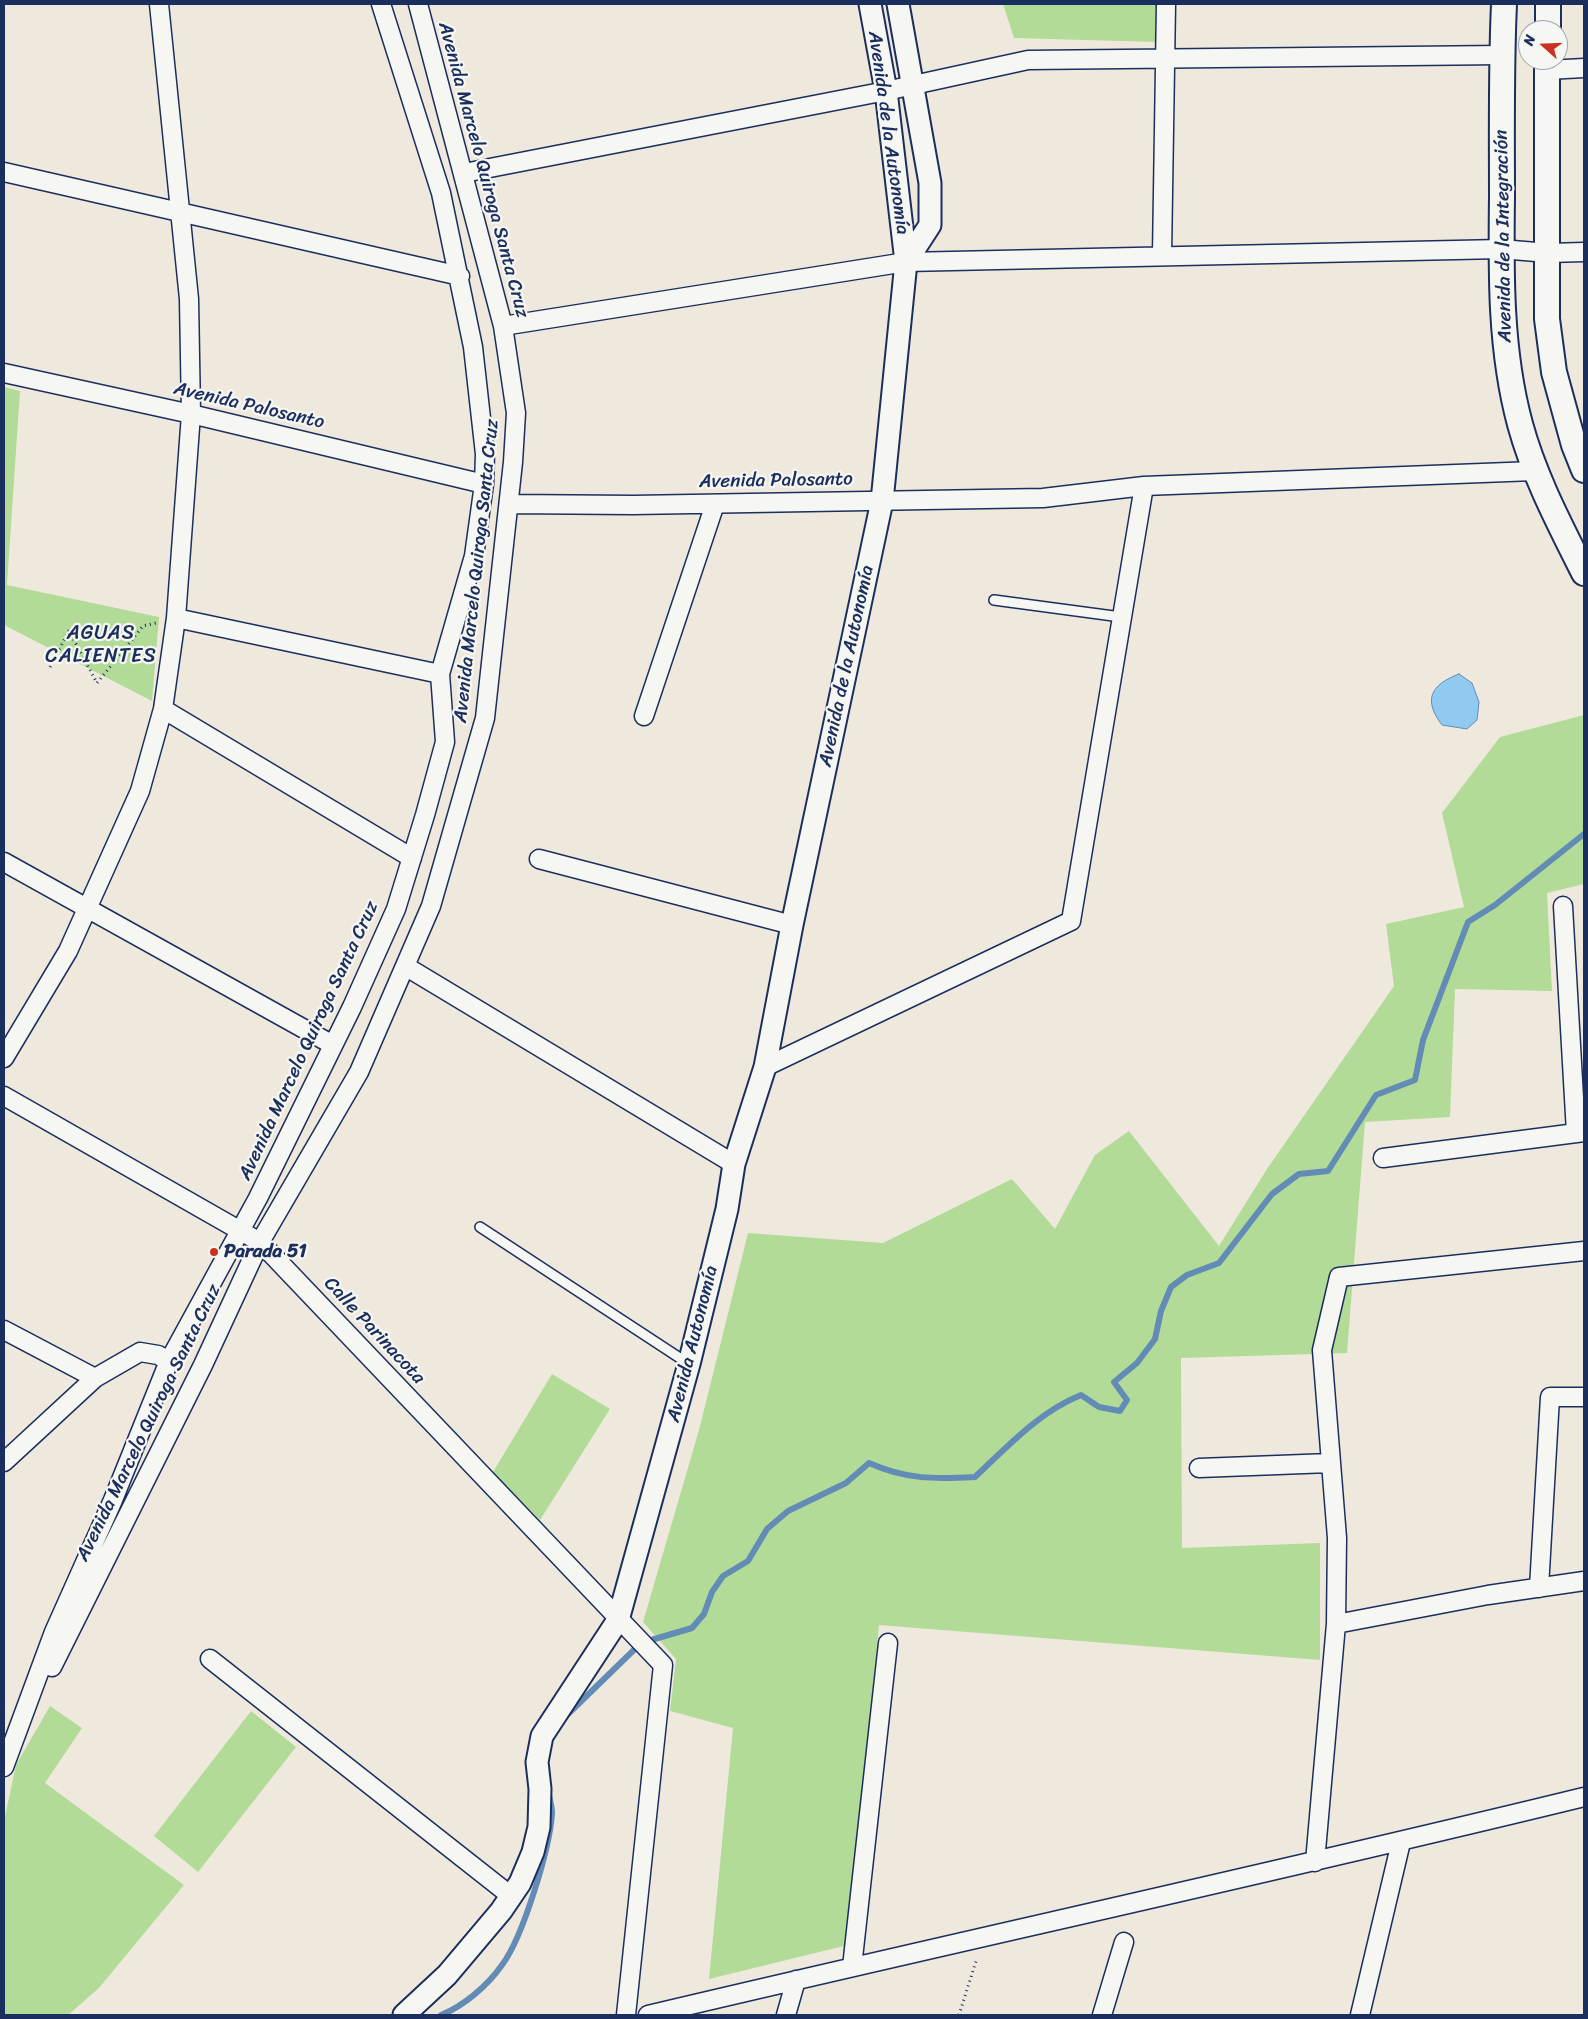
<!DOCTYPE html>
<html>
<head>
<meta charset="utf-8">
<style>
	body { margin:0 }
	#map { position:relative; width:1588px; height:2019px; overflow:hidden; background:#efe9dd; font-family:Sriracha,sans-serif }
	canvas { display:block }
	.frame { position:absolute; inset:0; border:5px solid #1b2f5e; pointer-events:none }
	.north { position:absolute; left:1518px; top:20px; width:50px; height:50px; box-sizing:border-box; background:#f6f6f2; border:1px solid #9ea6b7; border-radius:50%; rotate:290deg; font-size:14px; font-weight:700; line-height:20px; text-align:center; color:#1b2f5e }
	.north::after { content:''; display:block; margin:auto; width:18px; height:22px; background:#c8321e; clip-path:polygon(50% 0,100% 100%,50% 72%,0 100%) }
</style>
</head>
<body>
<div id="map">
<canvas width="1588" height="2019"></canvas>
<div class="frame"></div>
<div class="north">N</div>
</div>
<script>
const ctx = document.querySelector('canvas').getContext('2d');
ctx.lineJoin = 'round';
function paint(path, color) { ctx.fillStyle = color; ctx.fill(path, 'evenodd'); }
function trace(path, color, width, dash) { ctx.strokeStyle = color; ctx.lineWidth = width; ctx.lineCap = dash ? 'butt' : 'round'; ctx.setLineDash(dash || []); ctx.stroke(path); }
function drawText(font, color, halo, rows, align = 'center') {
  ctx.font = font + ' Sriracha,sans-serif'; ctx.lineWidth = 4.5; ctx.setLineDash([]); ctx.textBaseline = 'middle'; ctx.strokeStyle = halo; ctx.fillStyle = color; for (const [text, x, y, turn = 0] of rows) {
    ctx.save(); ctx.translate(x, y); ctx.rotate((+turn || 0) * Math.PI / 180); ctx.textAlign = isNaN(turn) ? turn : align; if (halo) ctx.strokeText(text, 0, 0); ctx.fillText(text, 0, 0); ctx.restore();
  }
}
const green = new Path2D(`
	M1003,4H1157V42L1014,38Z
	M4,387L20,391L7,585L159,617L152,701L4,625Z
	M1584,715V884L1547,893L1552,991L1455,989L1450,1117L1365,1122L1347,1353L1181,1358L1182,1548L1320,1543V1660L879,1625L848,1945L709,1979L733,1728L670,1711L676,1659L643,1622L699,1430L748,1233L883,1243L1012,1179L1055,1229L1095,1155L1129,1131L1219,1246L1267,1169L1394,986L1386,924L1464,907L1442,813L1500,737Z
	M552,1374L610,1409L540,1520L493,1472Z
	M50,1706L82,1728L45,1783L184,1885L99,1988L68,2015H4V1821L16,1765Z
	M251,1711L296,1747L198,1872L154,1836Z`);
const water = new Path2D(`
	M1459,674L1472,683L1479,702L1477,720L1467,729L1442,725C1423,700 1430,685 1459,674Z`);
const stream = new Path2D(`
	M565,1717L641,1643L692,1628L704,1614L712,1592L723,1576L748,1561L767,1529L788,1511L846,1483L869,1463C907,1480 935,1479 975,1477C1008,1446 1039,1412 1081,1395L1099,1407L1120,1411L1127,1400L1114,1382L1137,1363L1155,1339L1161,1311L1171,1287L1187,1275L1219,1263L1272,1194L1299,1174L1328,1171L1376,1095L1415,1080L1423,1040L1468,922L1495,905L1584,834
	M441,2015C464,2006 488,1985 502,1965C523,1937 550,1848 552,1813C552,1807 550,1801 549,1795`);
const path = new Path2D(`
	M50,667L69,631L97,683L143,626L156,623
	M959,2015L977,1958`);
const service = new Path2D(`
	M994,600L1121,617
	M480,1227L689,1364`);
const minor = new Path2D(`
	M1547,70L1584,68
	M4,172L460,276
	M464,173L886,91L1028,60L1502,55
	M1162,255L1166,4
	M503,326L906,262L1501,249L1548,253L1584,252
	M4,373L191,414L484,484
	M509,504L633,505L1043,498L1144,486L1534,471
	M176,618L440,674
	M163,709L412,858
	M644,716L715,504
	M539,859L792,925
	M4,862L333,1045
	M1563,906L1576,1133
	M405,966L734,1164
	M4,1058L68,951L140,791L163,709L176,618L191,414L189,299L159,4
	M765,1067L1071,921L1144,486
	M4,1096L260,1242L663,1665L626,2015
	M1383,1158L1584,1132
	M4,1330L95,1378
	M4,1462L95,1378L140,1352L158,1355L169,1361
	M1199,1468L1330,1463
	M1539,1588L1550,1397H1584
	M1336,1624L1488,1595L1584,1581
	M210,1659L511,1896
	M52,1667L203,1365L260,1242L359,1072L431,906L485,718L513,462L516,413L503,326L418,4
	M4,1767L54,1632L113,1500L169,1361L258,1198L352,1007L396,909L425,815L445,742L440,674L474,556L484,484L485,454L473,347L441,193L381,4
	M1315,1862L1336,1624L1337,1538L1322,1350L1339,1277L1584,1251
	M852,1967L888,1643
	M648,2015C960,1941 1273,1873 1584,1797
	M786,2015L796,1980
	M1102,2015L1124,1942
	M1360,2015L1401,1842`);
const tertiary = new Path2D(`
	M898,4L930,183V225L906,262
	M404,2015L447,1975L501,1911L520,1883L533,1852L539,1827L540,1789L537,1762L542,1736L618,1620L689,1364L727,1209L734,1164L765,1067L792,925L882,501L906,262L886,91L870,4`);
const secondary = new Path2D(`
	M1504,4C1501,68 1502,133 1502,197C1501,273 1500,350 1520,424C1534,476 1560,525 1584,573
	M1548,30V4
	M1547,60V319L1554,372L1574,445L1584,470`);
const markers = [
	[214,1252,5,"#c8321e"]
];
const streetNames = [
	["Avenida de la Autonomía",888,133,82],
	["Avenida Marcelo Quiroga Santa Cruz",483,170,75],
	["Avenida de la Integración",1504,236,-91],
	["Avenida Palosanto",249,406,13],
	["Avenida Palosanto",776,481,-1],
	["Avenida Marcelo Quiroga Santa Cruz",477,571,-84],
	["Avenida de la Autonomía",847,666,-78],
	["Avenida Marcelo Quiroga Santa Cruz",309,1041,-65],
	["Calle Parinacota",374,1331,47],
	["Avenida Autonomía",693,1344,-76],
	["Avenida Marcelo Quiroga Santa Cruz",149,1423,-64]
];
const poiNames = [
	["Parada 51",224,1252]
];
const neighbourhoodNames = [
	["AGUAS",101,634],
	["CALIENTES",101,657]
];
paint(green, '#b2db98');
paint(water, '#91caf0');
trace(water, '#628cb6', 1);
trace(stream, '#628cb6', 6);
trace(service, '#1b2f5e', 12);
trace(minor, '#1b2f5e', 21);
trace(tertiary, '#1b2f5e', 25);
trace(secondary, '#1b2f5e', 28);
trace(path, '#1b2f5e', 3, [1, 4]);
trace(service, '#f6f6f2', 9);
trace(minor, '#f6f6f2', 18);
trace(tertiary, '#f6f6f2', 21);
trace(secondary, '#f6f6f2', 24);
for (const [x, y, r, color] of markers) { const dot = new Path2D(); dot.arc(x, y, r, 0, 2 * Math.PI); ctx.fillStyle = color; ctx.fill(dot); trace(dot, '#f6f6f2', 2); }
drawText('19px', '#1b2f5e', '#f6f6f2', streetNames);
drawText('bold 19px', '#1b2f5e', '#f6f6f2', poiNames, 'left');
ctx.letterSpacing = '1px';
drawText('20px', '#1b2f5e', '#f6f6f2', neighbourhoodNames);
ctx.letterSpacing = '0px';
</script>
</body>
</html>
